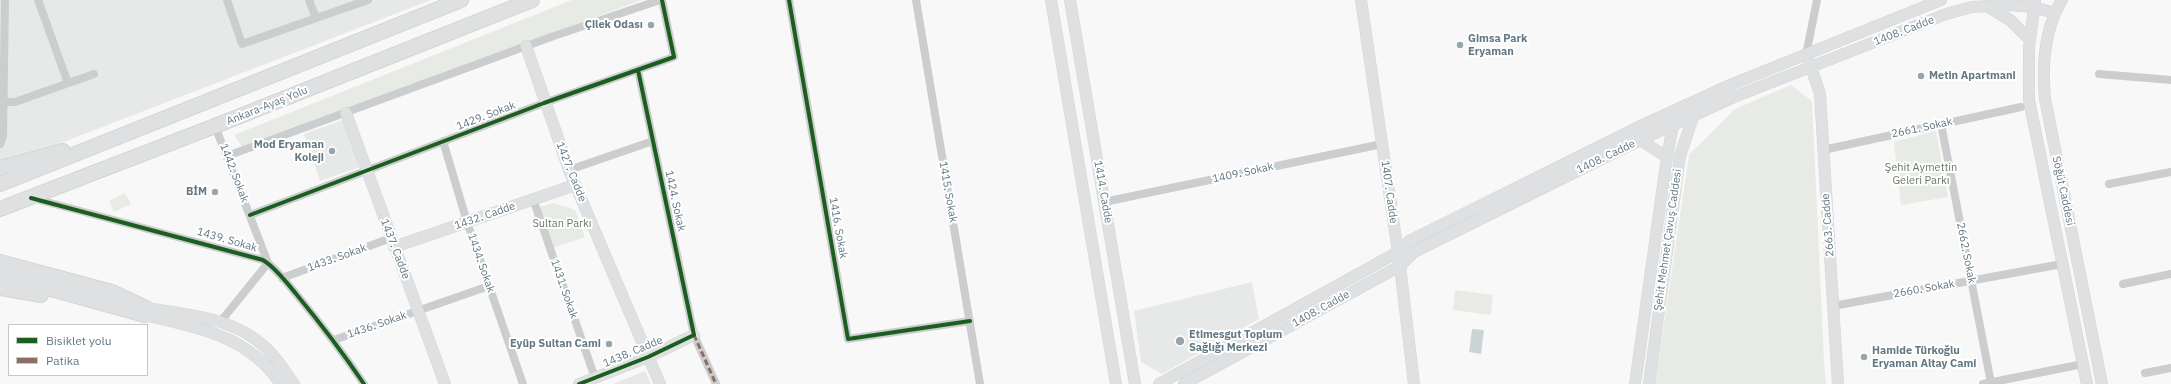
<!DOCTYPE html>
<html>
<head>
<meta charset="utf-8">
<style>
	body { margin:0 }
	#map { position:relative; width:2171px; height:384px; overflow:hidden; background:#f8f8f8; font-family:"IBM Plex Sans",sans-serif }
	canvas { display:block }
	.legend { position:absolute; left:8px; top:324px; width:140px; height:52px; box-sizing:border-box; background:#fff; border:1px solid #c1c9cd; margin:0; padding:5px 7px; list-style:none; font-size:12px; color:#637883 }
	.legend li { display:flex; align-items:center; gap:8px; height:20px }
	.legend b { width:20px; border:1px solid #c1c9cd }
</style>
</head>
<body>
<div id="map">
<canvas width="2171" height="384"></canvas>
<ul class="legend">
<li><b style="height:5px;background:#1b5e20"></b>Bisiklet yolu</li>
<li><b style="height:5px;background:#8d6e63"></b>Patika</li>
</ul>
</div>
<script>
const ctx = document.querySelector('canvas').getContext('2d');
ctx.lineJoin = 'round';
function paint(path, color) { ctx.fillStyle = color; ctx.fill(path, 'evenodd'); }
function trace(path, color, width, dash) { ctx.strokeStyle = color; ctx.lineWidth = width; ctx.lineCap = dash ? 'butt' : 'round'; ctx.setLineDash(dash || []); ctx.stroke(path); }
function drawText(font, color, halo, rows, align = 'center') {
  ctx.font = font + ' "IBM Plex Sans",sans-serif'; ctx.lineWidth = 4; ctx.setLineDash([]); ctx.textBaseline = 'middle'; ctx.strokeStyle = halo; ctx.fillStyle = color; for (const [text, x, y, turn = 0] of rows) {
    ctx.save(); ctx.translate(x, y); ctx.rotate((+turn || 0) * Math.PI / 180); ctx.textAlign = isNaN(turn) ? turn : align; if (halo) ctx.strokeText(text, 0, 0); ctx.fillText(text, 0, 0); ctx.restore();
  }
}
const built = new Path2D(`
	M0,0H431L56,145L0,163Z
	M343,120L360,167L320,181L304,134Z
	M1252,282L1259,319L1162,374L1141,362L1134,311Z
	M645,371L651,384H613Z`);
const green = new Path2D(`
	M572,0H642L242,146L234,135Z
	M1791,85L1812,101L1824,362L1826,384H1655L1689,155L1735,109Z
	M1936,131L1948,197L1901,205L1894,142Z
	M125,193L131,204L114,212L109,201Z
	M553,203L575,210L585,237L553,248L539,207Z
	M1455,290L1493,295L1491,315L1453,310Z`);
const water = new Path2D(`
	M1472,329L1484,330L1481,354L1469,352Z`);
const street = new Path2D(`
	M38,0L68,83
	M227,0L242,44L368,0
	M309,0L316,18
	M789,0L848,339L970,321
	M916,0L980,384
	M1806,55L1817,0
	M638,70L694,335L716,384
	M2099,74L2171,80
	M3,102H15L94,74
	M1941,124L1991,383
	M215,126L268,263L221,321
	M443,141L467,222L523,384
	M0,144L3,136L5,0
	M1823,150L2021,107
	M227,156L551,37L660,0
	M569,170L653,141
	M2109,184L2171,172
	M32,198L263,260C276,268 287,283 297,295C321,324 343,353 364,384
	M533,199L595,378
	M1104,202L1382,144
	M250,215L544,103L674,57L662,0
	M282,278L391,238
	M2123,284L2171,274
	M1833,306L2062,264
	M334,340L489,286
	M2145,373L2171,368
	M1983,384L2083,364`);
const secondary = new Path2D(`
	M1051,0L1116,384
	M1070,0L1135,384
	M1361,0L1400,266L1414,384
	M2062,0C2044,29 2042,66 2045,99L2102,384
	M2035,1L2029,47V100L2087,384
	M1987,6L2010,20L2029,39
	M526,46L569,170L660,384
	M1809,61L1820,94L1838,384
	M346,113L445,384
	M1640,140L1667,157
	M394,247L575,185
	M146,308C188,315 234,317 266,348C277,358 285,372 294,384
	M145,315C200,329 246,334 281,384
	M579,384L648,357L694,335
	M1159,384L1398,252L1409,241L1634,129L1730,85L1941,0
	M1184,384L1400,266L1414,252L1640,140L1734,97L1946,14L1972,7L2007,5L2033,7L2055,13
	M1635,384L1667,157L1674,120
	M1649,384L1680,156L1695,111`);
const highway = new Path2D(`
	M0,168L63,151
	M0,184L461,0
	M0,209L215,126L532,0
	M0,262L112,292L146,308
	M0,275L145,315
	M0,288L41,295`);
const quiet = new Path2D(`
	M694,335L716,384`);
const cycleway = new Path2D(`
	M789,0L848,339L970,321
	M31,198L263,260C276,268 287,283 297,295C321,324 343,353 364,384
	M250,215L544,103L674,57L662,0
	M579,384L648,357L694,335L638,70`);
const markers = [
	[651,25,4,"#97a5ac"],
	[1460,45,4,"#97a5ac"],
	[1921,76,4,"#97a5ac"],
	[332,151,4,"#97a5ac"],
	[215,192,4,"#97a5ac"],
	[1180,341,5,"#97a5ac"],
	[609,344,4,"#97a5ac"],
	[1864,357,4,"#97a5ac"]
];
const poiNames = [
	["Çilek Odası",643,25],
	["Gimsa Park",1468,39,"left"],
	["Eryaman",1468,52,"left"],
	["Metin Apartmani",1929,76,"left"],
	["Mod Eryaman",324,145],
	["Koleji",324,158],
	["BİM",207,192],
	["Etimesgut Toplum",1189,335,"left"],
	["Sağlığı Merkezi",1189,348,"left"],
	["Eyüp Sultan Cami",601,344],
	["Hamide Türkoğlu",1872,351,"left"],
	["Eryaman Altay Cami",1872,364,"left"]
];
const streetNames = [
	["1408. Cadde",1904,31,-21],
	["Ankara-Ayaş Yolu",267,106,-22],
	["1429. Sokak",486,116,-21],
	["2661. Sokak",1922,128,-12],
	["1408. Cadde",1606,157,-26],
	["1427. Cadde",571,172,68],
	["1442. Sokak",234,173,69],
	["1409. Sokak",1243,173,-12],
	["Söğüt Caddesi",2063,191,78],
	["1415. Sokak",948,192,80],
	["1414. Cadde",1103,192,80],
	["1407. Cadde",1389,192,82],
	["1424. Sokak",675,201,78],
	["1432. Cadde",485,216,-19],
	["2663. Cadde",1828,225,-94],
	["1416. Sokak",838,228,80],
	["1439. Sokak",227,240,16],
	["Şehit Mehmet Çavuş Caddesi",1668,240,-82],
	["1437. Cadde",395,249,69],
	["2662. Sokak",1966,253,79],
	["1433. Sokak",337,258,-20],
	["1434. Sokak",481,263,71],
	["1431. Sokak",564,289,71],
	["2660. Sokak",1924,289,-10],
	["1408. Cadde",1321,309,-29],
	["1436. Sokak",377,325,-19],
	["1438. Cadde",633,352,-23]
];
const parkNames = [
	["Şehit Aymettin",1921,168],
	["Geleri Parkı",1921,181],
	["Sultan Parkı",562,224]
];
paint(built, '#e7e9e9');
paint(green, '#e8eae5');
paint(water, '#cad5d6');
trace(secondary, '#d4d5d6', 12);
trace(highway, '#d4d5d5', 16);
trace(street, '#cbcdce', 8);
trace(secondary, '#dfe0e1', 11);
trace(highway, '#dfe0e1', 14);
trace(quiet, '#8d6e63', 3, [6, 3]);
trace(cycleway, '#1b5e20', 4);
for (const [x, y, r, color] of markers) { const dot = new Path2D(); dot.arc(x, y, r, 0, 2 * Math.PI); ctx.fillStyle = color; ctx.fill(dot); trace(dot, '#fff', 1.5); }
drawText('bold 11px', '#637883', '#fff', poiNames, 'right');
drawText('11px', '#637883', '#fff', streetNames);
drawText('11px', '#697a62', '#fff', parkNames);
</script>
</body>
</html>
